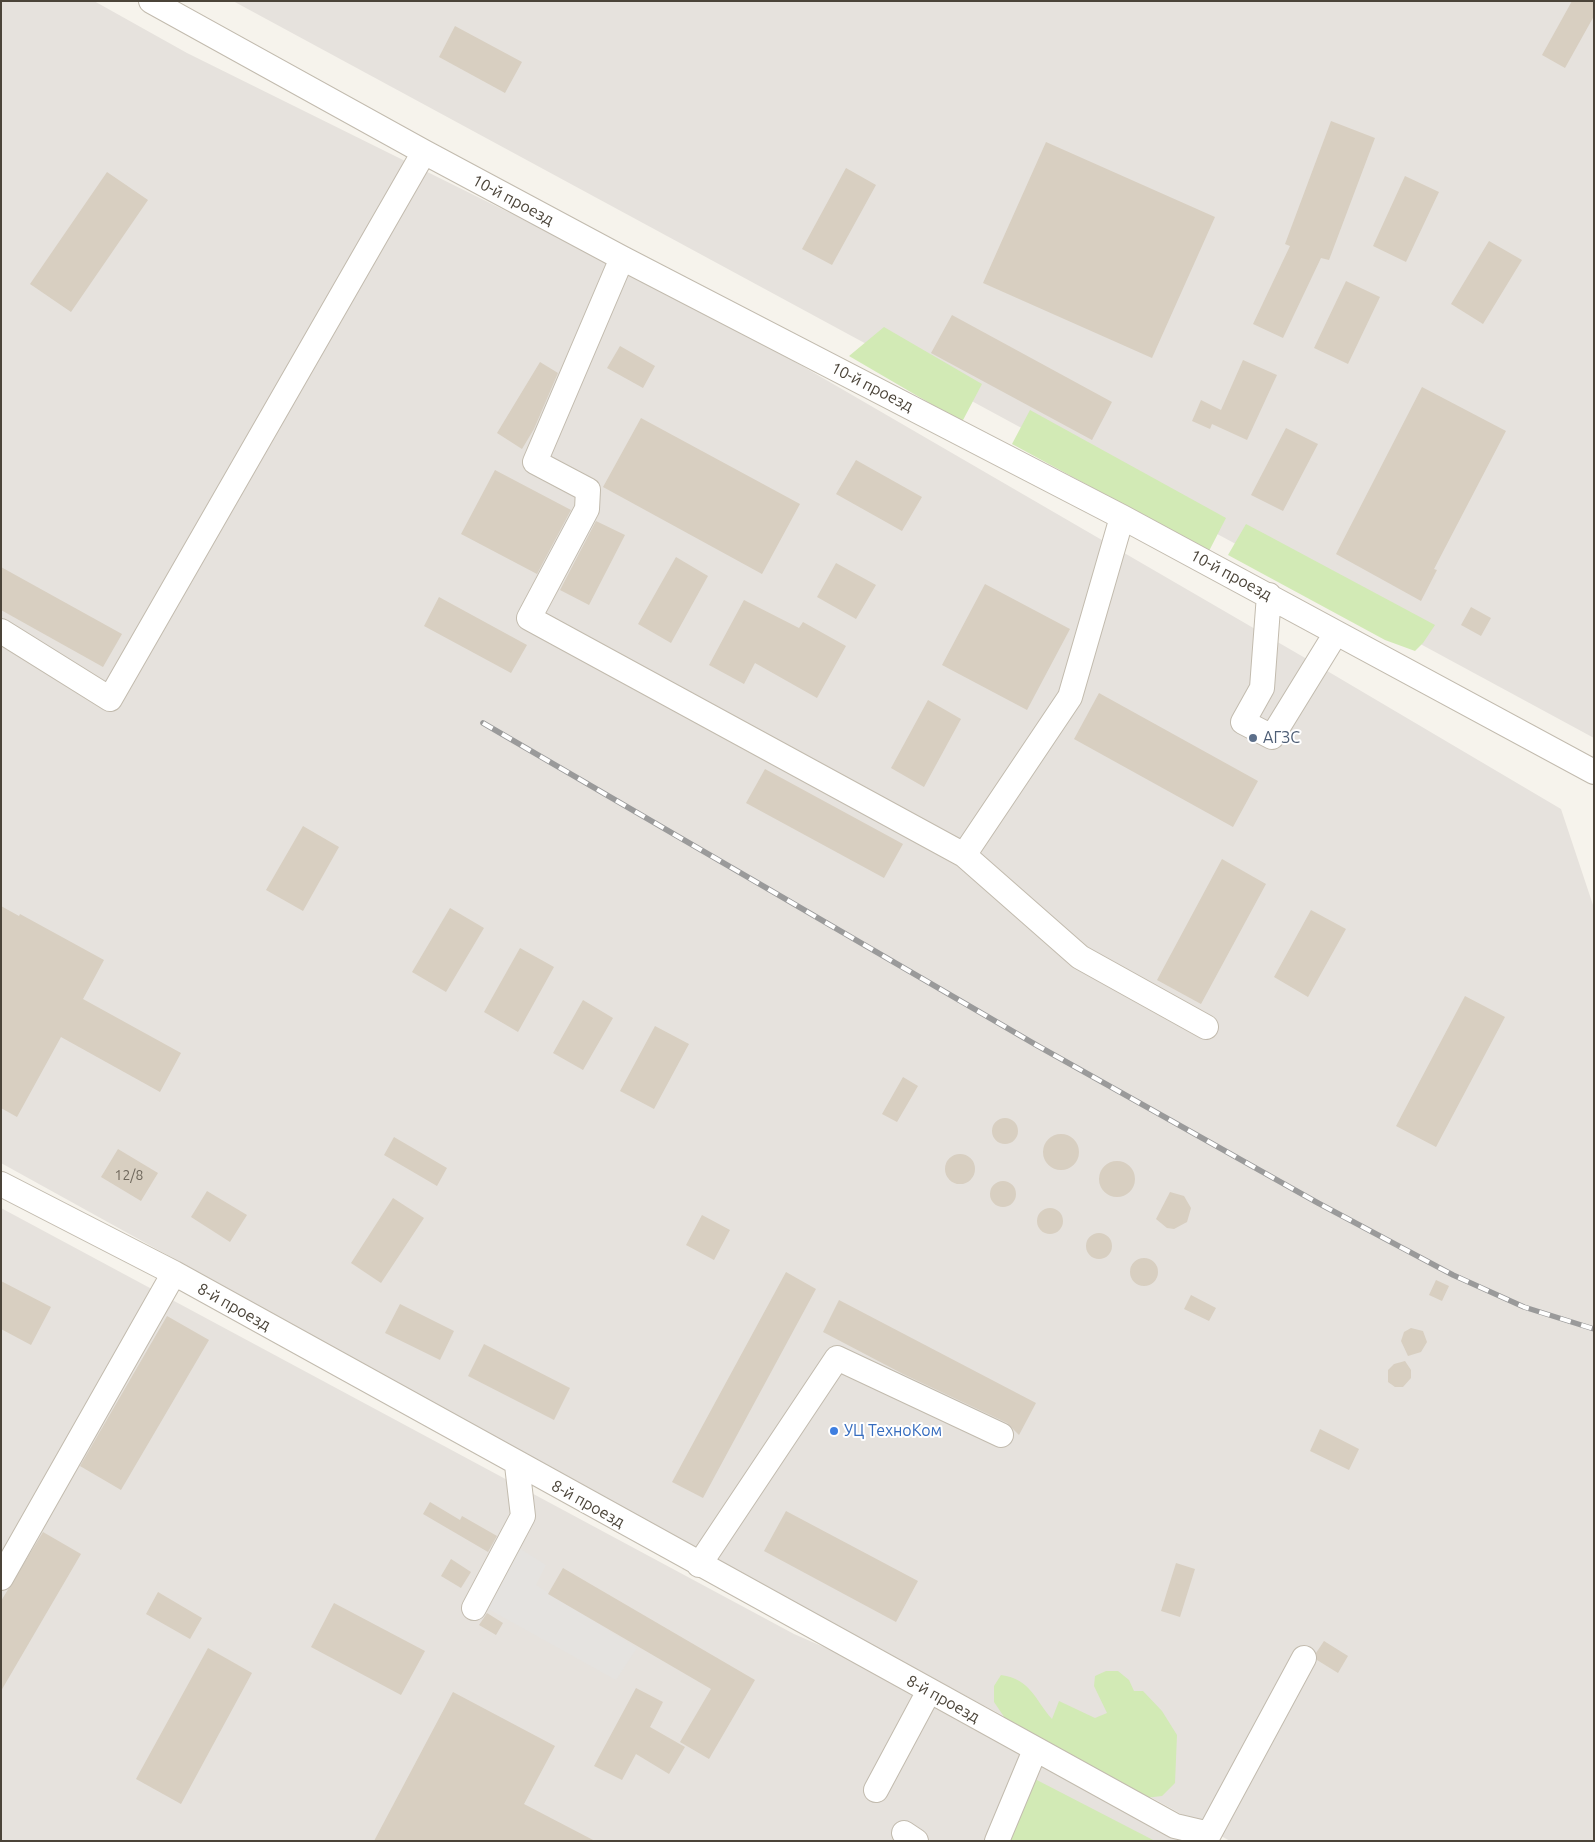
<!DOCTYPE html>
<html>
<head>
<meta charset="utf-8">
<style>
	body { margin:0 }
	#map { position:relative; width:1595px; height:1842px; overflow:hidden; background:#f6f3ec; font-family:Ubuntu,sans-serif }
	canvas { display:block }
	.frame { position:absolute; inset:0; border:2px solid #4b4439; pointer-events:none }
</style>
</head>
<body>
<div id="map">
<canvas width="1595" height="1842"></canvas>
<div class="frame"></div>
</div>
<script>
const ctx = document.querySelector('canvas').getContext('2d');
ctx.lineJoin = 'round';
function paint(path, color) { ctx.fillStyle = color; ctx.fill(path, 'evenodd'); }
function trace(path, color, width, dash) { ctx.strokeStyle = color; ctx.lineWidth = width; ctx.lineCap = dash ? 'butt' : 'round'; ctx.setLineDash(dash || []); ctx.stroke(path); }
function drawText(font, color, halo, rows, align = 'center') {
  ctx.font = font + ' Ubuntu,sans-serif'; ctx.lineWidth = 4; ctx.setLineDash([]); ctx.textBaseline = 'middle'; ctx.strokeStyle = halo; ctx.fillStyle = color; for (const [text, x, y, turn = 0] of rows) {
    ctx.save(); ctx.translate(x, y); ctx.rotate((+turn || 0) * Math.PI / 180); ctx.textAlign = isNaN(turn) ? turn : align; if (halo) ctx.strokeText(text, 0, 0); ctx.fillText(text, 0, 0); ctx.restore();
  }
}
const industrial = new Path2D(`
	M1,1H94L187,53L704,309L1312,662L1561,809L1594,908V1841H1230L1000,1714L676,1542L621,1506L1,1163Z
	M233,1H1594V738Z
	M1,1208L794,1634L902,1681L1188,1841H1Z`);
const green = new Path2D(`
	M884,327L982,384L962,422L849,356Z
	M1030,410L1226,518L1209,551L1012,444Z
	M1246,524L1265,534L1435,625L1423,643L1415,651L1385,640L1228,555Z
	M1106,1671H1118L1129,1680L1134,1691H1143L1162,1711L1177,1735L1175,1783L1162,1796L1137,1799L1013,1730L994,1702V1686L1001,1675C1031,1679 1035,1700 1052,1719L1059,1701L1095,1718L1107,1713L1094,1686L1095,1676Z
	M1033,1778L1155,1841H1011L1007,1839Z`);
const parking = new Path2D(`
	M519,1548L546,1565L536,1585L637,1648L616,1680L483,1606Z`);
const building = new Path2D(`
	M1572,1H1594V16L1565,68L1542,55Z
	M455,26L522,62L505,93L439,57Z
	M1331,121L1375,138L1329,260L1321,258L1283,338L1253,324L1290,246L1285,244Z
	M1046,142L1215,217L1152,358L983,283Z
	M846,168L876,185L832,265L802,249Z
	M107,172L148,200L71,312L30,284Z
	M1405,176L1439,192L1406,262L1373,246Z
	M1489,241L1522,260L1483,324L1451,304Z
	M1346,281L1380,297L1348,364L1314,348Z
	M952,315L1112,402L1092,440L931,353Z
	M620,346L655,366L643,388L607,368Z
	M1243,360L1277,375L1247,440L1212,424L1210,429L1192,421L1201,400L1221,410Z
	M540,362L558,373L534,429L522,449L497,433Z
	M1422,387L1506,431L1434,569L1437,570L1421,601L1336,554Z
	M641,418L800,504L762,574L603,487Z
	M1286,428L1318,444L1283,511L1251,495Z
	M856,460L922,497L902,531L836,494Z
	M495,470L571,510L537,574L461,534Z
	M596,521L625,535L589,605L560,590Z
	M676,557L708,576L671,643L638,624Z
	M836,563L876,585L856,619L817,597Z
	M1,567L122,634L103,667L1,610Z
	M985,584L1070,629L1027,710L942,665Z
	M439,597L527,645L511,673L424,626Z
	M744,600L799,628L803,622L846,646L817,698L755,663L744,684L709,665Z
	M1471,607L1491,618L1481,636L1461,625Z
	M1099,693L1258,781L1233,827L1074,739Z
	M928,700L961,719L924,787L891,768Z
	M765,769L903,844L884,878L746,803Z
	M303,826L339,847L303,911L266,890Z
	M1222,859L1266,884L1201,1004L1157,980Z
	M1,906L19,916L20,914L104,960L83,999L181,1053L160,1092L61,1037L17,1117L1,1108Z
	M450,908L484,928L446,992L412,972Z
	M1311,910L1346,929L1308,997L1274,977Z
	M520,948L554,967L518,1032L484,1012Z
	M1465,996L1505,1017L1436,1147L1396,1126Z
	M583,1000L613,1018L583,1070L553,1053Z
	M655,1026L689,1044L654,1109L620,1091Z
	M903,1077L918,1086L897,1122L882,1114Z
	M992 1131a13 13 0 1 1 26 0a13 13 0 1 1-26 0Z
	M1043 1152a18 18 0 1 1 36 0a18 18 0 1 1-36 0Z
	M394,1137L447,1168L437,1186L384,1155Z
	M118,1149L158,1173L141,1201L101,1177Z
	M945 1169a15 15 0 1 1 30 0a15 15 0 1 1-30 0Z
	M1099 1179a18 18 0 1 1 36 0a18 18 0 1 1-36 0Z
	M990 1194a13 13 0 1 1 26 0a13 13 0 1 1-26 0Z
	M207,1191L247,1215L230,1242L191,1217Z
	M1170,1192L1184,1196L1191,1208L1187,1222L1174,1229L1167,1228L1156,1219Z
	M393,1198L424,1218L381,1283L351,1263Z
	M1037 1221a13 13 0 1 1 26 0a13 13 0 1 1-26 0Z
	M702,1215L730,1230L714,1260L686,1245Z
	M1086 1246a13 13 0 1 1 26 0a13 13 0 1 1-26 0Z
	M1130 1272a14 14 0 1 1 28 0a14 14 0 1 1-28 0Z
	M786,1272L816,1289L703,1498L672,1482Z
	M1436,1280L1449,1286L1442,1301L1429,1295Z
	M1,1281L51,1307L31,1345L1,1329Z
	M1191,1295L1216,1308L1209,1321L1184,1309Z
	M839,1300L1036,1403L1019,1435L1007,1423L903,1374L823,1332Z
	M400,1304L454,1331L440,1360L385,1333Z
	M167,1316L209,1340L121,1490L80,1466Z
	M1411,1328L1423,1331L1427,1342L1421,1352L1408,1356L1401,1341L1404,1332Z
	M484,1344L570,1388L554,1420L468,1376Z
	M1405,1361L1411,1370V1378L1403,1387H1395L1388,1382V1370L1394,1364Z
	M1320,1429L1359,1449L1349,1470L1310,1451Z
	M430,1502L460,1520L462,1516L497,1536L488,1552L423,1514Z
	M786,1511L918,1581L896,1622L764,1551Z
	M43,1532L81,1554L1,1691V1601Z
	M451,1559L471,1572L461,1588L441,1576Z
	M1176,1563L1195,1569L1180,1617L1161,1611Z
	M563,1568L755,1680L709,1759L680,1742L711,1689L548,1594Z
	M158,1592L202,1618L190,1639L146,1614Z
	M334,1603L425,1651L401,1695L311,1647Z
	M487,1613L503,1623L496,1635L479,1625Z
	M1324,1641L1348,1656L1338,1673L1317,1660L1316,1653Z
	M208,1648L252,1673L181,1804L136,1779Z
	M636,1688L663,1702L650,1727L685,1747L669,1774L636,1754L622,1780L594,1766Z
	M453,1692L555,1746L524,1804L595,1841H374Z`);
const minor = new Path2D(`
	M151,1L424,152L622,258L1122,517L1594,772
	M622,258L535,462L588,490L587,509L529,618L964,855L1080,957L1206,1027
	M1269,595L1262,688L1243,722L1272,737L1336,633
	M1,631L110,699L424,152
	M964,855L1070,697L1122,517
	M1,1184L174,1273L1175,1826L1209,1834L1304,1658
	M699,1565L837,1358L1001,1435
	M1,1578L174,1273
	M474,1608L523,1516L517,1465
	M876,1790L929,1691
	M904,1833L916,1841
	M997,1841L1035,1750`);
const rail = new Path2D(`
	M483,723L1038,1046L1318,1203L1453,1275L1524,1307L1594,1329`);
const markers = [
	[1253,738,5,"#5c6f8a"],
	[834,1431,5,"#3f7fe0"]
];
const numberNames = [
	["12/8",129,1175]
];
const streetNames = [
	["10-й проезд",513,200,28],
	["10-й проезд",872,387,27],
	["10-й проезд",1231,575,28],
	["8-й проезд",234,1307,29],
	["8-й проезд",588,1504,29],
	["8-й проезд",943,1699,29]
];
const serviceNames = [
	["АГЗС",1263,738]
];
const shopNames = [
	["УЦ ТехноКом",844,1431]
];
paint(industrial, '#e6e2dd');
paint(green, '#d2eab5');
paint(parking, '#e5e3e0');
paint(building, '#d8cfc1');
trace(minor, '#c2bbae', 26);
trace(minor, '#fff', 24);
trace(rail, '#9a9a9a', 5.5);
trace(rail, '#fff', 4, [11]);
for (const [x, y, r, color] of markers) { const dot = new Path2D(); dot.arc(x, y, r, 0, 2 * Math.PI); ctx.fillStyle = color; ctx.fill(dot); trace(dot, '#fff', 2); }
drawText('14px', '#6e675b', null, numberNames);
drawText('16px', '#4b4439', '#fff', streetNames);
drawText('16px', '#4e5e75', '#fff', serviceNames, 'left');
drawText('16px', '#366cbe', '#fff', shopNames, 'left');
</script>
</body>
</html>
